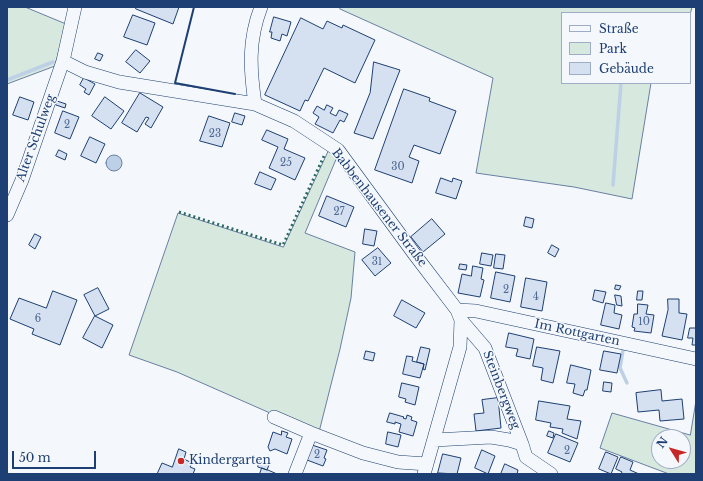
<!DOCTYPE html>
<html>
<head>
<meta charset="utf-8">
<style>
	body { margin:0 }
	#map { position:relative; width:703px; height:481px; overflow:hidden; background:#f4f7fb; font-family:"Libre Baskerville",serif }
	canvas { display:block }
	.frame { position:absolute; inset:0; border:8px solid #1d3f73; pointer-events:none }
	.legend { position:absolute; left:561px; top:12px; width:130px; height:72px; box-sizing:border-box; background:#f4f7fb; border:1px solid #9eadc5; margin:0; padding:5px 7px; list-style:none; font-size:12px; color:#1d3f73 }
	.legend li { display:flex; align-items:center; gap:8px; height:20px }
	.legend b { width:20px; border:1px solid #9eadc5 }
	.north { position:absolute; left:651px; top:429px; width:40px; height:40px; box-sizing:border-box; background:#f4f7fb; border:1px solid #9eadc5; border-radius:50%; rotate:307deg; font-size:11px; font-weight:700; line-height:16px; text-align:center; color:#1d3f73 }
	.north::after { content:''; display:block; margin:auto; width:14px; height:18px; background:#c62828; clip-path:polygon(50% 0,100% 100%,50% 72%,0 100%) }
	.scale { position:absolute; left:12px; top:451px; width:84px; height:18px; box-sizing:border-box; border:2px solid #1d3f73; border-top:0; padding-left:5px; font-size:12px; line-height:14px; white-space:nowrap; color:#1d3f73; -webkit-text-stroke:3px #f4f7fb; paint-order:stroke }
</style>
</head>
<body>
<div id="map">
<canvas width="703" height="481"></canvas>
<div class="frame"></div>
<ul class="legend">
<li><b style="height:5px;background:#f4f7fb"></b>Straße</li>
<li><b style="height:11px;background:#d7e8df"></b>Park</li>
<li><b style="height:11px;background:#d5e0f0"></b>Gebäude</li>
</ul>
<div class="north">N</div>
<div class="scale">50 m</div>
</div>
<script>
const ctx = document.querySelector('canvas').getContext('2d');
ctx.lineJoin = 'round';
function paint(path, color) { ctx.fillStyle = color; ctx.fill(path, 'evenodd'); }
function trace(path, color, width, dash) { ctx.strokeStyle = color; ctx.lineWidth = width; ctx.lineCap = dash ? 'butt' : 'round'; ctx.setLineDash(dash || []); ctx.stroke(path); }
function drawText(font, color, halo, rows, align = 'center') {
  ctx.font = font + ' "Libre Baskerville",serif'; ctx.lineWidth = 3; ctx.setLineDash([]); ctx.textBaseline = 'middle'; ctx.strokeStyle = halo; ctx.fillStyle = color; for (const [text, x, y, turn = 0] of rows) {
    ctx.save(); ctx.translate(x, y); ctx.rotate((+turn || 0) * Math.PI / 180); ctx.textAlign = isNaN(turn) ? turn : align; if (halo) ctx.strokeText(text, 0, 0); ctx.fillText(text, 0, 0); ctx.restore();
  }
}
const green = new Path2D(`
	M7,7H25L66,24L55,66L7,84Z
	M341,7H692L690,15V13H562V83H651L632,199L574,187L476,173L493,78L340,9Z
	M330,148L337,157L305,233L355,252L351,298L340,349L319,432L270,413L177,372L129,355L178,213L283,247Z
	M696,401V474H669L600,448L612,413L690,435ZM659,437H683V461H659Z`);
const water = new Path2D(`
	M106 163a8 8 0 1 1 16 0a8 8 0 1 1-16 0Z`);
const stream = new Path2D(`
	M7,80L53,62
	M613,185L621,83
	M623,350L620,368L627,383`);
const building = new Path2D(`
	M136,7H179L173,24L136,9Z
	M133,15L155,23L147,45L124,37Z
	M274,17L291,22L287,36L282,34L280,41L271,38L272,32H270Z
	M301,18L323,29L327,21L342,28L343,25L375,40L355,83L324,68L308,101L305,100L300,111L265,95Z
	M136,50L150,61L140,73L126,62Z
	M98,53L103,55L100,61L95,59Z
	M374,62L400,70L373,139L354,133L370,93Z
	M84,78L95,84L89,95L84,92L86,89L80,85Z
	M404,89L430,98L429,101L456,111L440,154L414,145L409,157L419,161L412,183L375,170Z
	M140,93L163,107L151,128L145,124L149,118L146,117L137,132L122,123Z
	M20,97L34,102L28,120L13,115Z
	M105,97L124,111L111,129L92,116Z
	M57,101L66,104L65,108L56,105Z
	M327,105L333,108L330,113L336,116L339,110L348,114L344,122L340,120L333,133L315,124L319,117L313,113L317,106L324,110Z
	M63,111L79,117L70,139L55,133Z
	M235,113L245,116L242,125L232,122Z
	M209,116L230,123L222,147L200,141Z
	M267,130L288,139L284,149L305,158L295,180L269,168L278,147L262,140Z
	M90,137L105,144L96,163L81,156Z
	M59,150L67,154L65,160L56,156Z
	M260,172L276,179L271,190L255,184Z
	M441,178L452,182L453,178L462,181L456,199L436,193Z
	M327,196L354,207L346,227L319,216Z
	M526,217L534,219L532,228L524,226Z
	M432,219L445,234L423,252L411,237Z
	M365,229L377,231L374,246L363,244Z
	M35,234L41,237L35,249L29,245Z
	M552,245L559,249L555,257L548,253Z
	M378,248L391,263L375,276L362,260Z
	M482,253L493,255L491,266L480,264Z
	M496,254L505,255L503,269L494,268Z
	M460,264L467,265L466,270L459,269Z
	M473,266L483,268L481,279L484,280L480,297L458,293L462,274L471,276Z
	M496,272L515,276L510,302L491,298Z
	M526,278L547,282L542,311L521,307Z
	M616,285L621,286L619,290L615,289Z
	M98,288L109,309L95,316L84,295Z
	M595,290L606,292L603,303L593,300Z
	M53,291L77,300L60,345L32,334L34,329L10,319L19,298L46,308Z
	M638,291H643L642,300H637Z
	M615,295L621,296L622,306L617,305Z
	M668,299H679V313L687,314L682,340L662,336L668,310Z
	M402,300L425,313L416,328L394,316Z
	M606,303L615,305L614,313L622,315L619,329L601,325Z
	M638,304L648,305L646,314L654,315L651,333L634,331L635,328L632,327L634,314H637Z
	M95,316L113,325L102,348L83,338Z
	M690,328H696V345H692L693,338H688Z
	M509,333L534,339L530,359L516,356L518,349L506,347Z
	M421,347L430,349L425,370L423,369L424,364L417,362Z
	M537,347L560,351L553,383L541,380L543,368L533,366Z
	M366,351L375,353L373,361L364,359Z
	M604,351L621,354L617,373L600,370Z
	M407,356L413,357L412,361L424,364L420,378L403,374Z
	M571,365L591,370L587,390H585L583,396L573,393L575,384L567,383Z
	M604,382L612,383L611,392L603,391Z
	M402,383L419,387L415,405L405,402L406,399L399,397Z
	M661,390L662,401L682,399L684,419L660,421L659,410L638,412L636,393Z
	M498,398L501,428L476,431L474,414L484,413L482,400Z
	M539,401L570,406L567,419L581,421L577,439L562,433L563,429L550,427L551,423L536,420Z
	M390,413L404,417L403,418L406,419L407,415L412,417L411,420L417,422L413,436L399,432L401,424L395,422V424L387,422Z
	M282,431L288,433L286,437L292,439L287,454L275,449L270,451L268,447L273,432L281,435Z
	M549,431L554,433L553,438L547,436Z
	M388,432L401,435L398,447L386,444Z
	M556,434L578,443L570,462L548,453Z
	M312,445L327,450L324,458L326,459L323,466L307,460Z
	M179,449L186,452L184,459L192,463L190,467L195,469L193,474H157L162,463L172,467Z
	M482,450L495,456L488,474L475,468Z
	M606,452L618,457L611,474L599,469Z
	M443,454L461,458L457,474L438,473Z
	M621,457L633,462L630,470L639,474H621L622,472L616,469Z
	M260,461L269,465L267,470L258,467Z
	M505,464L518,470L517,474H501Z
	M262,468L267,470H268L277,474H260Z`);
const minor = new Path2D(`
	M63,61L85,72L119,82L255,104L294,121L338,150L415,255L457,310L461,320L460,347L424,474
	M255,104C250,69 248,41 261,7
	M7,215L22,180L63,61L75,7
	M457,310L476,311L696,359
	M461,320L485,348L522,444
	M274,417L311,433L363,453L398,462L427,464
	M434,440L491,437L509,440L522,444L526,457L551,474
	M295,474L311,433`);
const hedge = new Path2D(`
	M179,212L283,245L325,154`);
const wall = new Path2D(`
	M194,7L175,83L235,94`);
const markers = [
	[181,461,4,"#c62828"]
];
const numberNames = [
	["2",67,125],
	["23",215,134],
	["25",286,163],
	["30",398,167],
	["27",339,212],
	["31",377,262],
	["2",506,290],
	["4",536,297],
	["6",38,319],
	["10",644,322],
	["2",567,451],
	["2",317,455]
];
const streetNames = [
	["Alter Schulweg",36,138,-70],
	["Babbenhausener Straße",379,208,52],
	["Im Rottgarten",577,333,12],
	["Steinbergweg",501,390,69]
];
const poiNames = [
	["Kindergarten",189,461]
];
paint(green, '#d7e8df');
trace(green, '#687fa3', 1);
paint(water, '#bed0e5');
trace(water, '#687fa3', 1);
trace(stream, '#bed0e5', 3.5);
paint(building, '#d5e0f0');
trace(building, '#1d3f73', 1);
trace(minor, '#1d3f73', 14);
trace(minor, '#f4f7fb', 13);
trace(hedge, '#2c6c60', 3, [2, 3]);
trace(wall, '#1d3f73', 2);
for (const [x, y, r, color] of markers) { const dot = new Path2D(); dot.arc(x, y, r, 0, 2 * Math.PI); ctx.fillStyle = color; ctx.fill(dot); trace(dot, '#f4f7fb', 1.5); }
drawText('10px', '#4b6792', null, numberNames);
drawText('12px', '#1d3f73', '#f4f7fb', streetNames);
drawText('12px', '#1d3f73', '#f4f7fb', poiNames, 'left');
</script>
</body>
</html>
